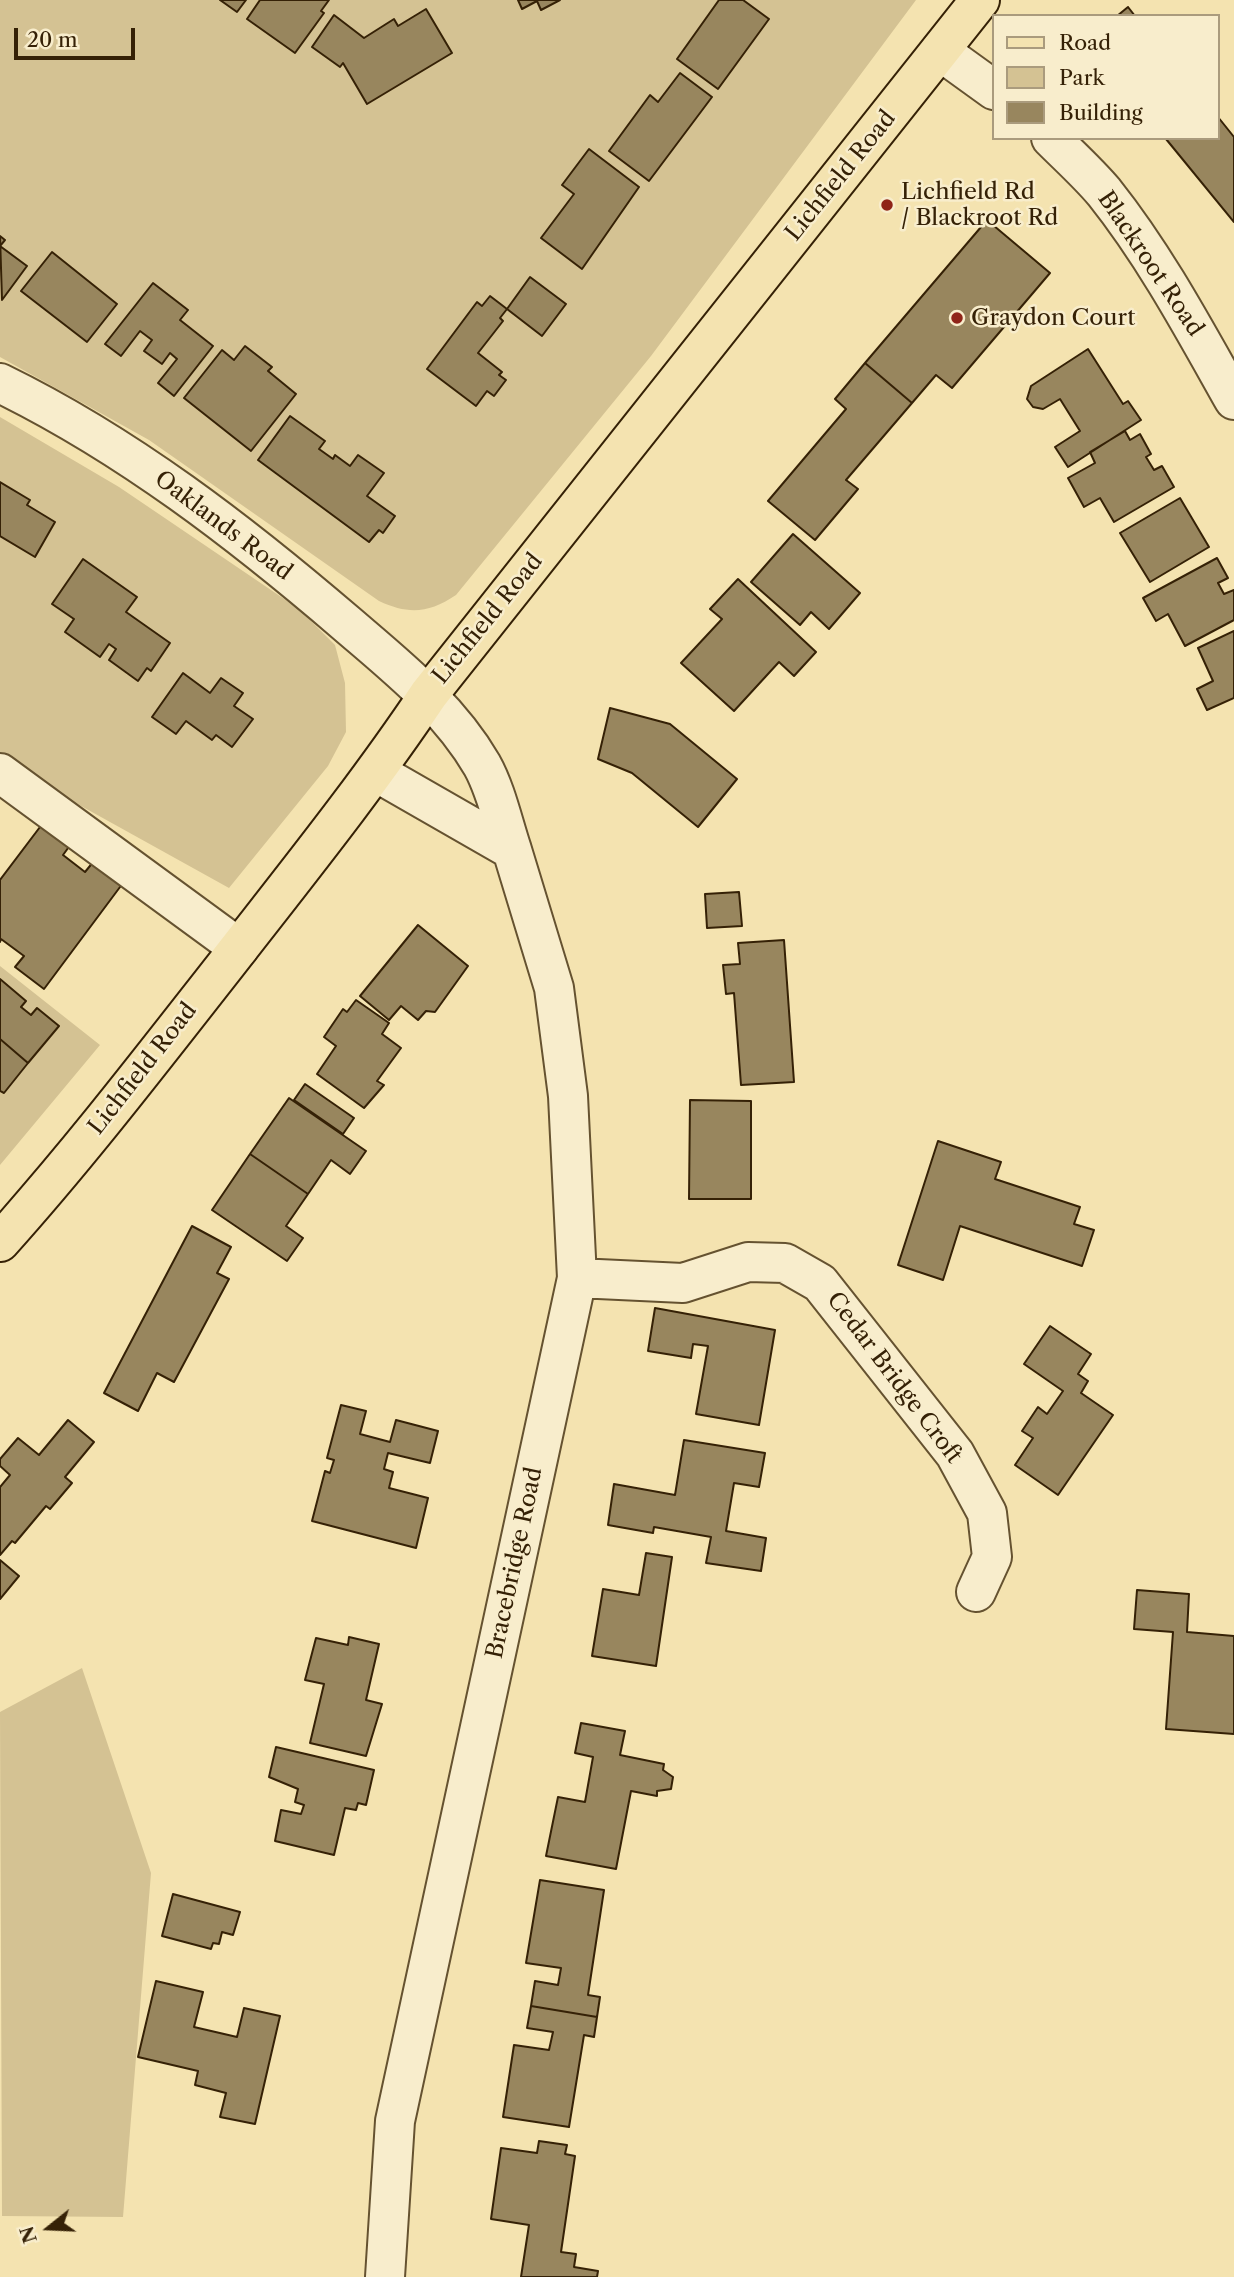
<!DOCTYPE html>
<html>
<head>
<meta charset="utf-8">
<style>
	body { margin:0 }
	#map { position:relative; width:1234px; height:2277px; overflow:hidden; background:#f4e3b0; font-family:"Libre Caslon Text",serif }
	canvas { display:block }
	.legend { position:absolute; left:992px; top:14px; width:228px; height:126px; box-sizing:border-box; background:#f8edcc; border:2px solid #aa9b7d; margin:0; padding:9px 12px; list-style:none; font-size:21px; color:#352106 }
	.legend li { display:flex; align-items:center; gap:14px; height:35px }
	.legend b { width:35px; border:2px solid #aa9b7d }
	.north { position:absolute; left:14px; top:2193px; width:70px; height:70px; -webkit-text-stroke:5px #f8edcc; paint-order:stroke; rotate:252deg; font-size:19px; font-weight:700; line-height:28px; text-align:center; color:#352106 }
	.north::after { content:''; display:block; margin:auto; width:24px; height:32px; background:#352106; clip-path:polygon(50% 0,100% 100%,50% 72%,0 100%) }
	.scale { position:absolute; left:14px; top:28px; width:121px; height:32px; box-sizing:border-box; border:4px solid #352106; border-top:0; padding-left:9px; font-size:21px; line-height:24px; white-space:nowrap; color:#352106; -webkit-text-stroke:5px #f8edcc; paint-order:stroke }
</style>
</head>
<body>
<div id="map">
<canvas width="1234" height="2277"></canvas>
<ul class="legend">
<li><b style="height:9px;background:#f4e3b0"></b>Road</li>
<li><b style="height:19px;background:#d4c293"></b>Park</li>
<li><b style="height:19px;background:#98865e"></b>Building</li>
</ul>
<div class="north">N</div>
<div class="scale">20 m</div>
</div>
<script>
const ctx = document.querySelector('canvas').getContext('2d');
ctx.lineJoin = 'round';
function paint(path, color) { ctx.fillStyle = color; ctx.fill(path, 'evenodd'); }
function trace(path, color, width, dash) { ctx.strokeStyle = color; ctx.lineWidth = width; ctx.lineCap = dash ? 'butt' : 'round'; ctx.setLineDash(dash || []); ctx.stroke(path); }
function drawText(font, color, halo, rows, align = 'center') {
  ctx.font = font + ' "Libre Caslon Text",serif'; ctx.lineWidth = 5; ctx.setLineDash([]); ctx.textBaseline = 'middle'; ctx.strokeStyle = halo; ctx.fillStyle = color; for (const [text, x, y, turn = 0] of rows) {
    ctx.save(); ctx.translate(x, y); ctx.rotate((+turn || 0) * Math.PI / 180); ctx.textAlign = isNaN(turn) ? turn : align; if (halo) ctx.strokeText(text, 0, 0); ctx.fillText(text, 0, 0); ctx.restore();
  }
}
const green = new Path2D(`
	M0,0H916L651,356L456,595C429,613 409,615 379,601L149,440L0,357Z
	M0,417L119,487L299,609L335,645L345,683L346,732L328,766L229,888L0,761Z
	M0,966L100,1045L0,1165Z
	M82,1668L151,1873L123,2217L2,2216L0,1712Z`);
const building = new Path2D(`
	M220,0H246L237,12Z
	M260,0H329L321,11L324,13L295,53L247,19Z
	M518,0H560L541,10L537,1L522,9Z
	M719,0H743L769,19L718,89L677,59Z
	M1128,7L1135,16H1117Z
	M426,9L452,53L367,104L343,63L340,67L312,47L334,15L364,38L394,19L398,26Z
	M680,73L712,97L649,181L609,151L650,95L658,102Z
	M1218,117L1234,137V222L1166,139L1218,138Z
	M589,149L639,187L582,269L541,238L574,194L562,185Z
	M987,220L1050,273L952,388L936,375L912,403L865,363Z
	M0,236L5,240L0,246L27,266L2,300Z
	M52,252L117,304L87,342L21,291Z
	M530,277L566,304L542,336L507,309Z
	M153,283L188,310L180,320L213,346L174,396L158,383L177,359L170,353L162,364L144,351L152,340L140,331L121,356L105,344Z
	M490,296L507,309L500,318L503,321L478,353L502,372L499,375L506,380L494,396L487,391L476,406L427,369L477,302L482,306Z
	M245,346L272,367L268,371L296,394L251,451L184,398L222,350L234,360Z
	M1088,349L1123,404L1128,401L1141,420L1068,467L1055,447L1080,431L1060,399L1043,409L1033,407L1027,399L1031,386Z
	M865,363L912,403L846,480L858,489L815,540L768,501L846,409L835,399Z
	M290,416L325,441L319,449L333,459L335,455L350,466L358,455L384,473L367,496L395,516L383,533L379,530L369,542L258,460Z
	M1125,431L1130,440L1140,434L1151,454L1146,457L1154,470L1162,466L1174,487L1114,522L1100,498L1084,507L1068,478L1095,463L1090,452Z
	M0,482L30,500L27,505L55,522L35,557L0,536Z
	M1180,498L1209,547L1150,582L1120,533Z
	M793,534L860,593L829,629L811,612L800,625L751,582Z
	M1217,558L1228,578L1218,583L1224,594L1234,590V620L1185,646L1168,614L1156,621L1143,598Z
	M83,559L137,597L126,612L170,643L151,671L147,668L138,681L109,660L116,649L109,644L100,657L65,632L74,619L52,604Z
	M738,579L816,652L794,676L779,662L734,711L681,663L722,619L710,609Z
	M1234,631V698L1207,710L1197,689L1213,681L1198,648Z
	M183,673L210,693L221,678L243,693L234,706L253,719L232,747L216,735L212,740L186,721L176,734L152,717Z
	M610,708L670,724L737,779L698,827L632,773L598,759Z
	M43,823L71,844L63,855L85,872L94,861L123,883L44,989L15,967L24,956L1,939L0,942V880Z
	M739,892L742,926L707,928L705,894Z
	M418,925L468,966L435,1012L426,1011L418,1020L401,1006L389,1020L360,996Z
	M784,940L794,1082L741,1085L734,993L726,994L723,965L740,964L738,943Z
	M0,979L26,1001L21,1007L31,1015L37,1008L59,1026L28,1063L0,1039Z
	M356,1000L389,1023L382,1034L401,1048L377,1081L384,1085L364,1108L317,1074L336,1046L324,1037L343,1009L347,1012Z
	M0,1039L28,1063L4,1093L0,1091Z
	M305,1084L354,1118L343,1134L294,1100Z
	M289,1098L366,1151L350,1174L331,1160L308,1194L250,1154Z
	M690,1100L751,1101V1199H689Z
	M938,1141L1001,1162L995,1179L1080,1207L1074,1224L1094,1230L1082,1266L960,1226L943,1280L898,1265Z
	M250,1154L308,1194L286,1226L303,1238L287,1261L212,1210Z
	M192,1226L231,1247L217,1273L229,1279L174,1382L157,1373L138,1411L104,1393Z
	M655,1308L775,1330L759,1425L696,1414L708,1346L693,1344L691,1358L648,1351Z
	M1050,1326L1091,1354L1078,1374L1088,1381L1081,1393L1113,1415L1058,1495L1015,1465L1033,1438L1022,1431L1038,1407L1047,1414L1063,1391L1024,1364Z
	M341,1405L366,1411L360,1434L390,1442L396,1420L438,1431L430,1463L388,1453L384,1469L393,1472L389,1488L428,1498L416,1548L312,1521L325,1471L330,1473L334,1460L327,1458Z
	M68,1420L94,1442L65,1477L72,1483L50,1509L46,1506L15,1543L12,1541L0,1555V1487L10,1475L0,1466V1459L18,1438L39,1455Z
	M684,1440L765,1453L759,1487L734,1483L726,1531L766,1538L761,1571L706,1563L711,1537L654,1527L653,1533L608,1525L614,1484L675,1495Z
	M646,1553L672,1557L656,1666L592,1656L603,1589L639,1595Z
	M0,1560L19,1576L0,1599Z
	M1137,1590L1189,1594L1187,1632L1234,1636V1734L1166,1729L1173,1632L1134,1629Z
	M349,1637L379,1644L366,1700L382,1704L366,1756L310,1743L324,1684L305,1680L316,1638L348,1645Z
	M581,1723L625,1731L620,1755L664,1764L663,1770L673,1777L671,1789L657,1791V1796L631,1791L616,1869L546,1856L558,1797L585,1802L593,1757L575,1753Z
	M276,1747L374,1770L366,1805L358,1803L356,1810L345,1808L334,1855L275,1841L281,1810L301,1814L304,1805L295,1802L298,1789L269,1777Z
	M540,1880L604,1890L588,1995L600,1997L597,2017L531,2006L535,1981L558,1985L561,1968L526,1963Z
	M173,1894L240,1912L233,1935L222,1932L219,1944L213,1943L211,1949L162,1936Z
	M156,1981L203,1992L194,2027L237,2037L244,2008L280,2016L255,2124L220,2117L226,2093L195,2085L198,2071L138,2057Z
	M531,2006L597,2017L594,2037L584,2035L569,2127L503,2117L514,2045L549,2050L553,2032L527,2028Z
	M539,2141L567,2145L565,2154L575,2156L561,2252L576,2254L574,2267L598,2271L597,2277H521L529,2225L491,2219L501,2148L537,2153Z`);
const minor = new Path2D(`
	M940,51L994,90
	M1051,138C1069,156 1088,173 1104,192C1155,256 1194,329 1234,400
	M0,383C127,445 241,533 347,624C397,667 449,708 482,765C496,790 503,823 512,850L376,772
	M0,773L239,948
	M577,1278L683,1283L748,1262L785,1263L820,1283L955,1454L987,1513L992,1557L976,1592
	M385,2277L395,2121L577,1278L568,1096L554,988L512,850`);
const major = new Path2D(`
	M0,1242C79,1154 152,1059 225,966C295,876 366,788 429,694L980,0`);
const markers = [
	[887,205,7,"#8f2418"],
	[957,318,7,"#8f2418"]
];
const streetNames = [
	["Lichfield Road",841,176,-51],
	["Blackroot Road",1150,264,56],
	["Oaklands Road",223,526,37],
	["Lichfield Road",488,619,-51],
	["Lichfield Road",143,1069,-52],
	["Cedar Bridge Croft",894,1378,53],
	["Bracebridge Road",515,1563,-78]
];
const poiNames = [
	["Lichfield Rd",901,192],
	["/ Blackroot Rd",901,218],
	["Graydon Court",971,318]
];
paint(green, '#d4c293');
paint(building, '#98865e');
trace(building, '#352106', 2);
trace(minor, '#655230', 42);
trace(major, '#352106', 42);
trace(minor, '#f8edcc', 38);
trace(major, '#f4e3b0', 38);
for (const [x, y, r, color] of markers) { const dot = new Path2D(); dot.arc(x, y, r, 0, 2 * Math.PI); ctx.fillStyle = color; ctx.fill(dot); trace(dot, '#f8edcc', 2.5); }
drawText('23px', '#352106', '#f8edcc', streetNames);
drawText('23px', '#352106', '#f8edcc', poiNames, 'left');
</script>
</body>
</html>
